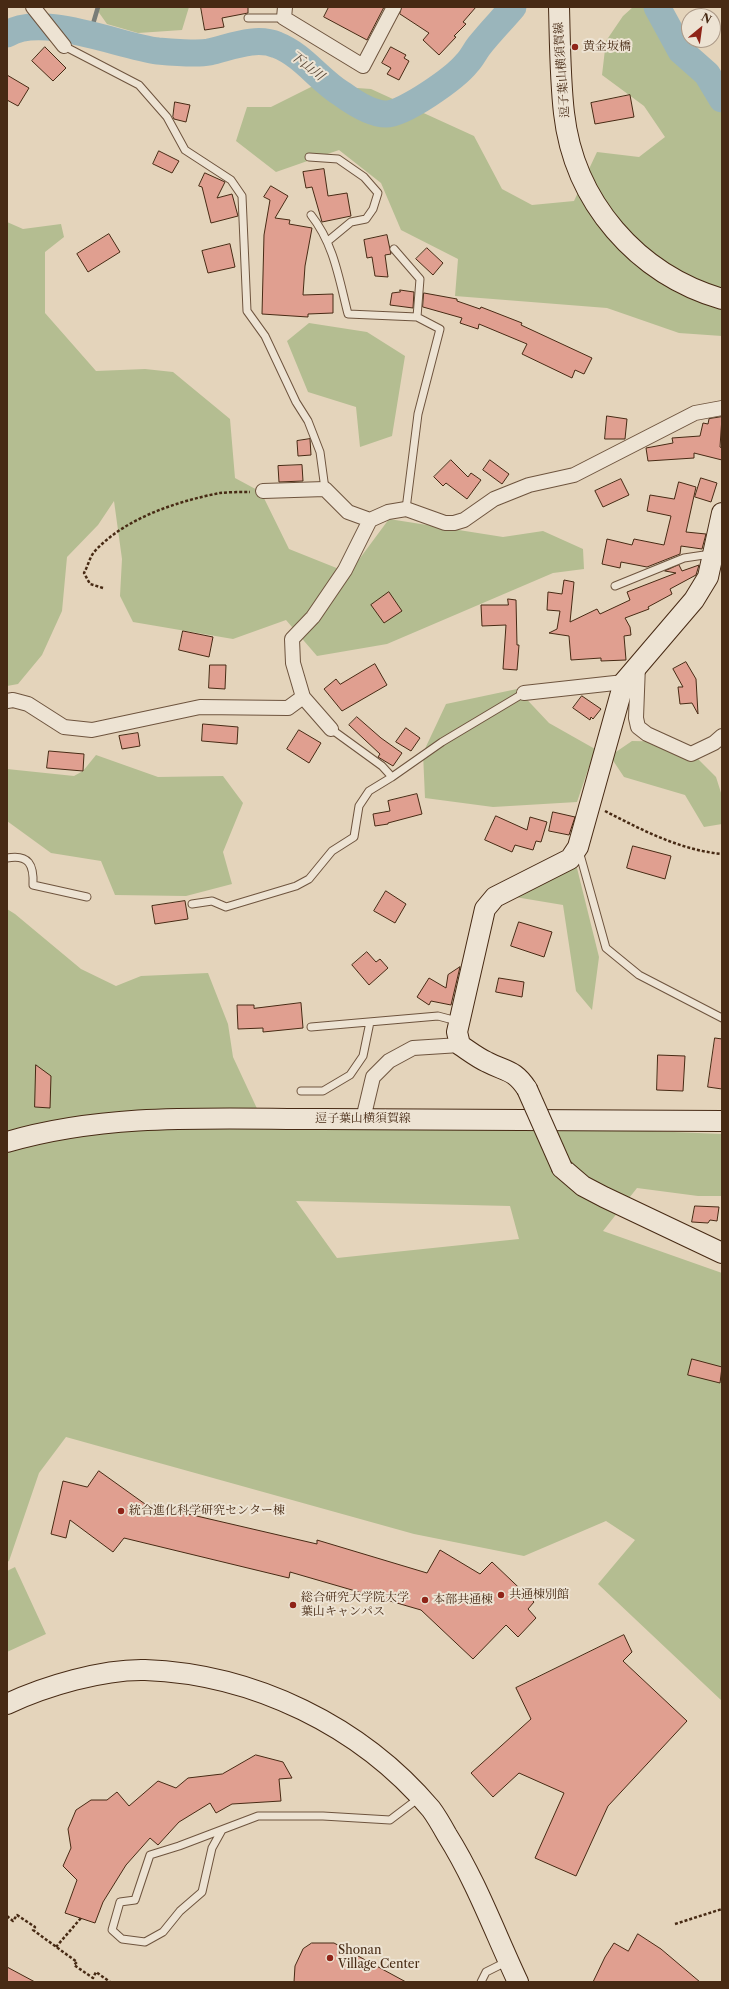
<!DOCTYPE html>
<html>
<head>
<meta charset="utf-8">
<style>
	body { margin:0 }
	#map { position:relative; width:729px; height:1989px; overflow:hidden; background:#e4d4bb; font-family:"Libre Caslon Text",serif }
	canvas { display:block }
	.frame { position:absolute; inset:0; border:8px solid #472a14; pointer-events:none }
	.north { position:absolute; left:681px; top:8px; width:40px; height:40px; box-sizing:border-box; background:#ede3d3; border:1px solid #ab9987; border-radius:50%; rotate:29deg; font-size:11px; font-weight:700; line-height:16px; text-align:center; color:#472a14 }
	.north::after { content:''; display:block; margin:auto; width:14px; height:18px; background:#8f2418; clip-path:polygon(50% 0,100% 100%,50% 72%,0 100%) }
</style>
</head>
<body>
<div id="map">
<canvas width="729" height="1989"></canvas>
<div class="frame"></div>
<div class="north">N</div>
</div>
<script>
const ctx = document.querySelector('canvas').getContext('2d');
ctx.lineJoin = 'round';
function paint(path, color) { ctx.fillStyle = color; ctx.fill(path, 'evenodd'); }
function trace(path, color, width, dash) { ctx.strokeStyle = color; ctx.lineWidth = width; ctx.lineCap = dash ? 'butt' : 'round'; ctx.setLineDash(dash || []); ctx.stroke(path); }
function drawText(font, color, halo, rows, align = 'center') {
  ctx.font = font + ' "Libre Caslon Text","Noto Serif JP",serif'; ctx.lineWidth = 4; ctx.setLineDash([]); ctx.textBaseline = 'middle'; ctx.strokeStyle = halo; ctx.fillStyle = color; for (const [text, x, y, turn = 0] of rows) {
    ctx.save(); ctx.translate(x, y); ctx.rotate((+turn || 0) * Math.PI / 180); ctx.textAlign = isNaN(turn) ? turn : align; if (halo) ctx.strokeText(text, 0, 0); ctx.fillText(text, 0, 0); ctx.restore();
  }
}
const green = new Path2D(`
	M95,7H189L182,30L138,33L107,24Z
	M633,7H643L715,101L722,114V336L679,333L607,308L455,296L458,259L401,230L381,183L339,150L276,172L236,141L247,107H271L315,85L371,89L474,136L502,189L532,205L574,201L597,152L639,157L665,137L644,106L602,75L606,41L623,16Z
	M7,222L23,229L61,224L64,237L45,252V313L96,371L145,369L173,372L230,419L235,478L261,492L289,549L349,573L389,519L503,537L543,531L583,549L584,569L553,573L387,644L317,656L286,620L233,639L133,622L120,596L122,559L114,501L98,525L67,557L62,611L42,655L18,684L7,686Z
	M309,323L367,332L405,356L392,436L360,447L356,407L308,392L287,341Z
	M517,689L549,723L595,749L577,802L493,807L425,798L423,753L446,704Z
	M632,741L681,742L716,777L722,796V824L704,827L685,795L624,777L610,756Z
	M96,755L158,777L223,776L243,803L223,852L232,884L186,896L115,895L101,861L51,853L7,821V769L74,776L83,771Z
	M576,864L599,957L592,1010L576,991L563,905L515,897Z
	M7,909L15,914L81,969L116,986L141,976L208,973L228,1024L233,1057L260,1115L722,1134V1196H698L637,1188L603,1231L722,1273V1701L598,1584L635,1540L606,1521L524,1556L414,1534L66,1437L39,1473L9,1561L7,1562ZM296,1201L510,1206L519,1239L337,1258Z
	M15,1567L46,1634L7,1652V1571Z`);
const stream = new Path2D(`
	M90,34L98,7`);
const river = new Path2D(`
	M657,7L681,51L707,74L722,99
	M7,34C42,12 119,46 158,51C169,52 199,54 209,52C231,47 256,36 277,45C303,55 319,80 342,94C353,102 372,114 386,114C404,114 455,78 467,63C472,58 475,51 479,46C490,32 502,20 513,7`);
const building = new Path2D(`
	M201,7H248V13L222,18L224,27L205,30Z
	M329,7H384L367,40L324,17Z
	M402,7H476L463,22L466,24L454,36L456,37L439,55L423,40L429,33L400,14Z
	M45,47L66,68L53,81L32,61Z
	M391,47L406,55L404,58L409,61L399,80L387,74L391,68L382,63Z
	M7,75L29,88L18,106L7,100Z
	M630,95L634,117L595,124L591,103Z
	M175,102L190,105L186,122L174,119L173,117Z
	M159,151L179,161L172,173L153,164Z
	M324,169L328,196L347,193L351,216L322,222L312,187L306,188L303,172Z
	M205,173L225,182L217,198L232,194L238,216L211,223L202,187L199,186Z
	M271,186L288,196L275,218L290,220L289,224L312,228L305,266L303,295L333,294V313L308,314V317L262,314L264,235L270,200L264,197Z
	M109,234L120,252L88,272L77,254Z
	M387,235L391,254L385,255L388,277L375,276L372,257L367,258L364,240Z
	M230,244L235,267L208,273L202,251Z
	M427,248L443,263L433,275L416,259Z
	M400,290L414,292L413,308L390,305L392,293L400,292Z
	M424,293L457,299V301L480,309L481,307L522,323L521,325L592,358L584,374L575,370L572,378L522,354L527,344L479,324L478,329L460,323L462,318L423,307Z
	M607,416L627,419L625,439H605Z
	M722,417L720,447L722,448V460L694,453V458L648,461L646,448L673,443L672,438L700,436L703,423L708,424L709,419Z
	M310,439L311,455L298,456L297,441Z
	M451,460L468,477L471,473L481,480L467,499L446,483L443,486L434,477Z
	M490,460L509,474L502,484L483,470Z
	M302,465L303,481L279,482L278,466Z
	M701,478L717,483L711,502L695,497Z
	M621,479L629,495L603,507L595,491Z
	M679,482L696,487L686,532L706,534L702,549L681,546L680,554L647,567L621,562L620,568L602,564L607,539L632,545L634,539L664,545L671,516L647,511L650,495L674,499Z
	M679,565L682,571L699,565L696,575L670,589L672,594L648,607L649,609L625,618L630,627L631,635L624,636L626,660L601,661V658L571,660L569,636L549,633L557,629L560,611L547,610L548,592L562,594L564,580L574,582L570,622L597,609L600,614L630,600L627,592L676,573L665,571Z
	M389,592L402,611L384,623L371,605Z
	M508,599L516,600L517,645H519L517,670L503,669L506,625L482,626L481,605H508Z
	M183,631L213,637L209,657L179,650Z
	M686,662L696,679L698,714L692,703L680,704L678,687H683L673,669Z
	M375,664L387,685L342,711L324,689L336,679L340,684Z
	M210,665H226L225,689L209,688Z
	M582,696L601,709L593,719L591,717L590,720L573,708Z
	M357,717L381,738L402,753L393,766L378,757L380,754L349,725Z
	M203,724L238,727L237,744L202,741Z
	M406,728L420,738L411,751L396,742Z
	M299,730L321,743L309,763L287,749Z
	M138,733L140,746L122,749L119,736Z
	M49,751L84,754L83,771L47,768Z
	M417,794L422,814L388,823V824L375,826L373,814L390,811L388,801Z
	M553,812L575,817L569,835L549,831Z
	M496,816L527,830L530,817L547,822L541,842L536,841L533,850L515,845L512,852L485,840Z
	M633,846L671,856L665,879L627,868Z
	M386,891L406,904L395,923L374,911Z
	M185,901L188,919L155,924L152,906Z
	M519,922L552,932L544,957L511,946Z
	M367,952L376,962L380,959L388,968L369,985L352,965Z
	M460,967L451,1005L431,1001L429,1005L417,997L429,978L446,988L448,975Z
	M499,978L524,982L522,997L496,992Z
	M301,1003L303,1028L263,1032V1028L238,1029L237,1005H254V1008Z
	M715,1038L722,1039V1089L708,1087Z
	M658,1055L685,1056L683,1091L657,1090Z
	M36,1065L51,1076L50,1108L35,1107Z
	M695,1206L719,1207L717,1221L710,1220L708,1223L692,1222Z
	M692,1359L722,1367L720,1383L688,1375Z
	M99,1471L145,1504L317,1544V1540L427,1573L440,1550L480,1574L492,1562L534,1602L528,1609L536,1618L518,1637L506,1625L473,1659L421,1610L290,1572L289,1578L124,1538L113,1552L70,1520L66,1538L51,1534L63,1481L87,1487Z
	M624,1635L632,1652L623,1661L687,1721L608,1806L576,1876L535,1858L564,1793L519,1773L493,1797L471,1773L531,1719L516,1688Z
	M256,1755L283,1762L292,1778L279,1779L281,1801L232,1804L216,1813L210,1803L179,1822L158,1845L150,1838L126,1865L103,1902L95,1923L65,1913L77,1880L63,1866L71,1848L68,1829L76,1810L91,1800H107L117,1792L129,1806L158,1781L176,1788L188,1778L222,1774Z
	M638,1934L661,1949L700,1982H593L605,1957L614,1943L628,1951Z
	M312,1943H334L406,1982H294L295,1966L303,1949Z
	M7,1967L35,1982H7Z`);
const path = new Path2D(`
	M103,588L90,584L84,573C88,566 90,556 95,551C125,518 178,501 220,493C229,492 240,492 250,492
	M605,811C642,830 680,850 722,854
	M7,1916L13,1921L17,1915L35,1927L33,1930L77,1962L74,1965L93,1978L96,1972L110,1982
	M675,1924L722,1909
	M56,1947L81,1918`);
const lane = new Path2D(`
	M248,18H284
	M64,46L139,85L167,117L185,150L231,180L242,196L247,311L265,336L296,402L308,421L320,452L325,489
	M309,157L338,159L364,177L378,193L373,209L366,219L351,222L328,241
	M311,215C334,244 339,279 348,314L417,317L440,329L418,414L406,509
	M394,249L420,279L417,317
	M615,586L684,558L711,554
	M331,729L382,766L392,777L442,742L524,693
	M579,851L606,948L639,975L722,1018
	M7,858C29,854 34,865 33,885L87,897
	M192,904L212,901L226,907L296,886L309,879L332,851L354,837L359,806L369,791L392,777
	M311,1027L438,1016L457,1021
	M301,1091H323L350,1075L363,1056L370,1022
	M222,1830L212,1848L202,1892L180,1911L163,1932L145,1942L122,1939L112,1930L120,1902L135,1900L150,1855L179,1846L258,1816H323L390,1820L419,1798
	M481,1982L486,1972L508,1961`);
const street = new Path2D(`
	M33,7L64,46
	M285,7L284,18L363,66L394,7
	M263,491L325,489L348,512L370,520L388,512L406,509L445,523H454L464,520L494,499L529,485L574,475L695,413L722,408
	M638,665L636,718L638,727L647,734L691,754L714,743L722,736
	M524,693L624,682
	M7,701L13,700L28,704L64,727L92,730L200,707L288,708L303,697
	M331,729L303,697L293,663L292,639L313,617L345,570L370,520
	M363,1119L373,1077L389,1061L413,1048L460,1045`);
const secondary = new Path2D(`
	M559,7C560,42 560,78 564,113C574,202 637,274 722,299
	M527,1089C514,1069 506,1072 487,1062C478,1058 469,1051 460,1045L457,1032L485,909L495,897L570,859L578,847L624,682L694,600L708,577L722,513
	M7,1142C109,1112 217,1119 322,1119C455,1120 589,1120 722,1121
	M562,1168L583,1186L604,1197L722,1253
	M7,1704C45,1686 103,1669 145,1670C254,1674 361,1726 431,1809C437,1817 442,1826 447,1835C476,1881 495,1933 518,1982`);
const secondaryBridge = new Path2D(`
	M527,1089L562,1168`);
const markers = [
	[575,47,4,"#8f2418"],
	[121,1511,4,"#8f2418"],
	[501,1595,4,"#8f2418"],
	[425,1600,4,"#8f2418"],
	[293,1605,4,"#8f2418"],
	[330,1958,4,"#8f2418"]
];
const poiNames = [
	["黄金坂橋",583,47],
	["統合進化科学研究センター棟",129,1511],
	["共通棟別館",509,1595],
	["総合研究大学院大学",301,1598],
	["葉山キャンパス",301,1612],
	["本部共通棟",433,1600],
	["Shonan",338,1951],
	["Village Center",338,1965]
];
const streetNames = [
	["逗子葉山横須賀線",562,70,-94],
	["逗子葉山横須賀線",363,1119]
];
const waterNames = [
	["下山川",307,66,38]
];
paint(green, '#b4bd91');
trace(stream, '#797d78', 4.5);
trace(river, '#9ab5bb', 27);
paint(building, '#e09f90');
trace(building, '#472a14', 1);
trace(lane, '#6e543e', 9);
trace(street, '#6e543e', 16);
trace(secondary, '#472a14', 22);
trace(path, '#472a14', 2.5, [3, 2]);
trace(lane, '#ede3d3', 7);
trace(street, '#ede3d3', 14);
trace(secondary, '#ede3d3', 20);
trace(secondaryBridge, '#472a14', 22, []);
trace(secondaryBridge, '#ede3d3', 20);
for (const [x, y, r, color] of markers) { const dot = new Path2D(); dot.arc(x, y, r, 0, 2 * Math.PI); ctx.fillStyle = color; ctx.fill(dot); trace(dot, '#ede3d3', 1.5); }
drawText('12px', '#472a14', '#ede3d3', poiNames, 'left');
drawText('12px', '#472a14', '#ede3d3', streetNames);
drawText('italic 13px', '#584635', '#ede3d3', waterNames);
</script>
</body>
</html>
